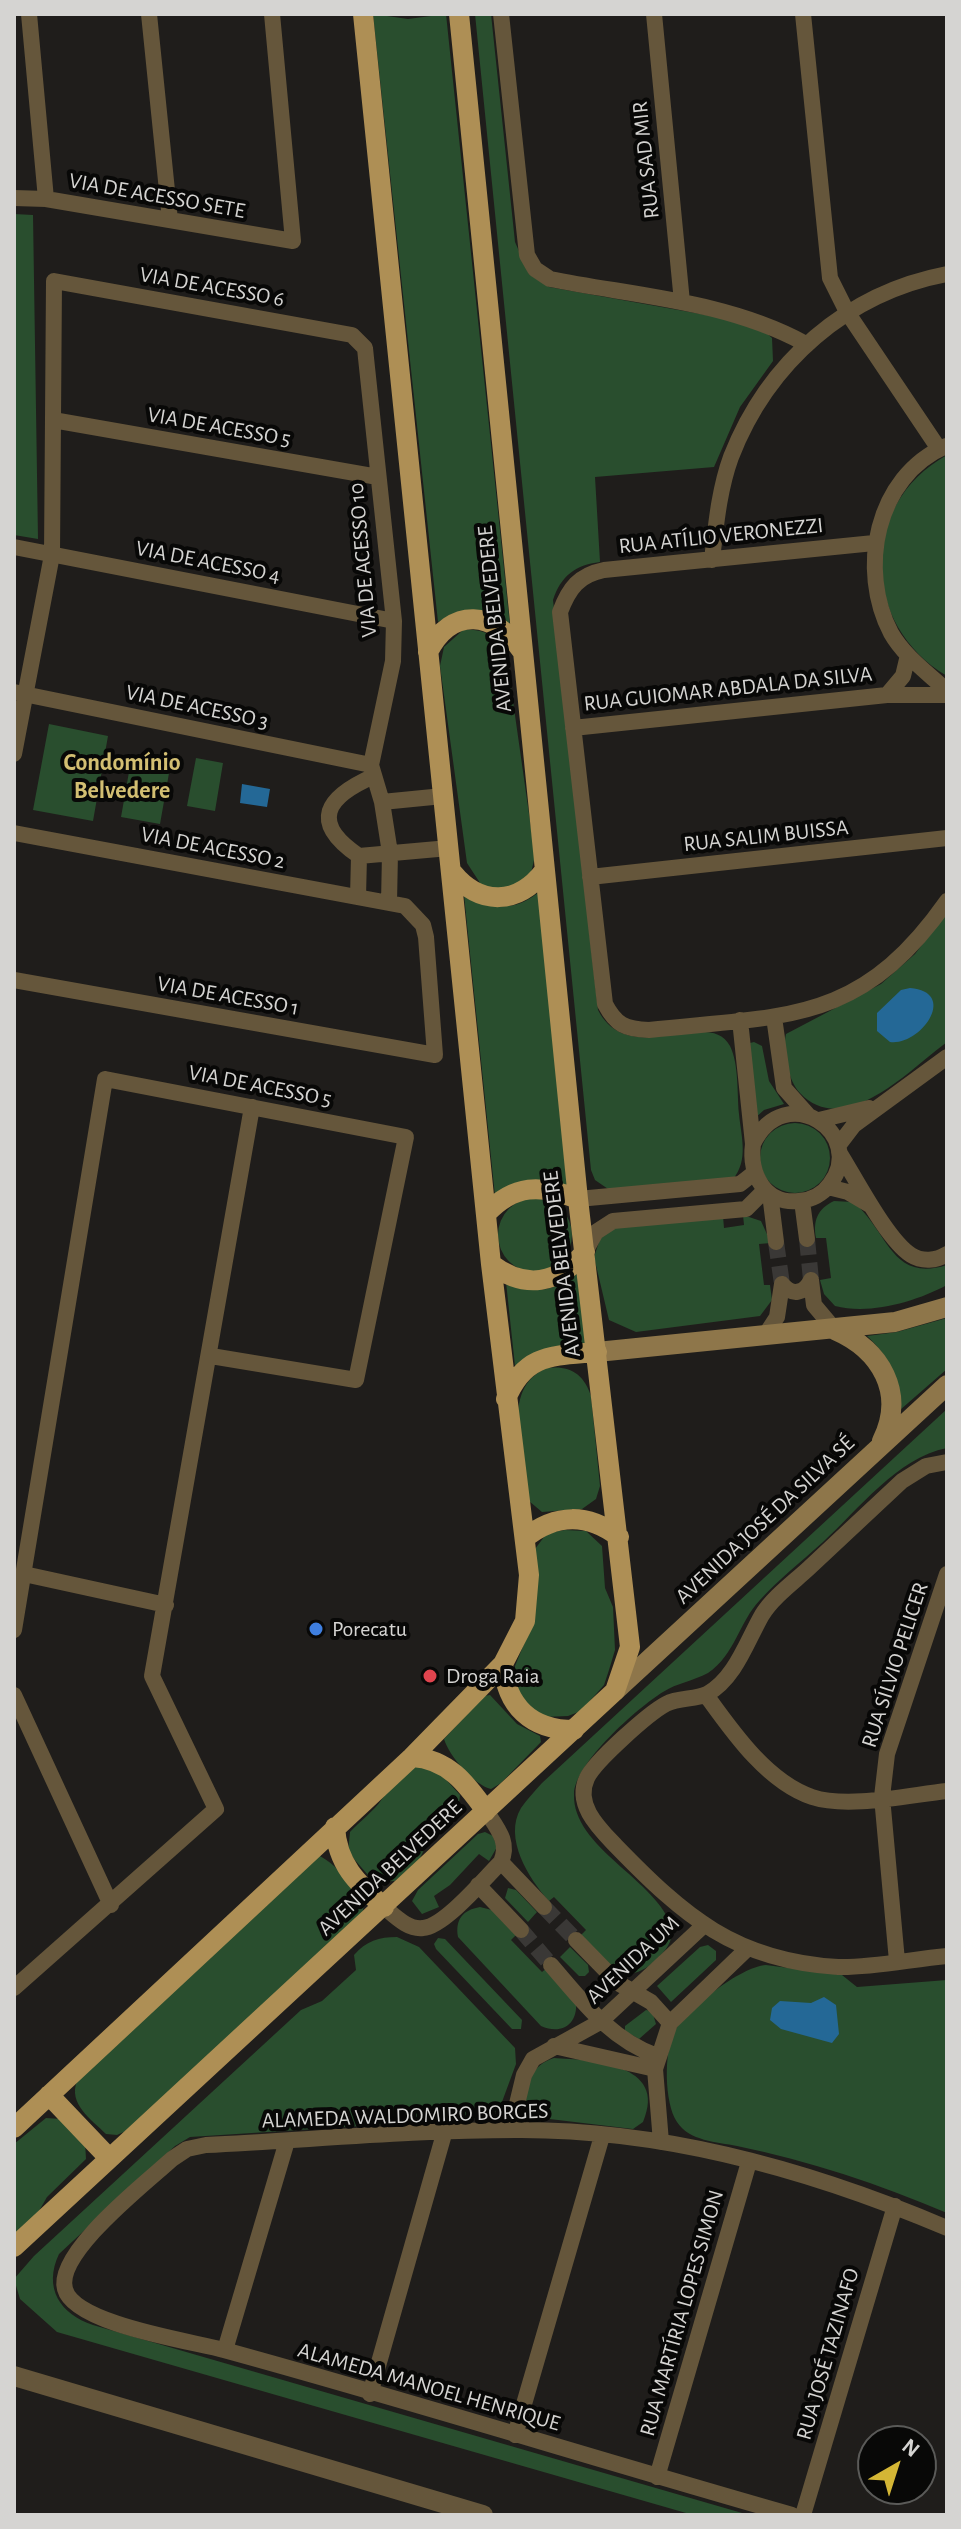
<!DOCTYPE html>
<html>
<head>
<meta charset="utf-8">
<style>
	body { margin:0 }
	#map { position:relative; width:961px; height:2529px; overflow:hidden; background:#1f1d1b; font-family:"Alegreya Sans",sans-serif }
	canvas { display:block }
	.frame { position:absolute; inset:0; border:16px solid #d5d4d2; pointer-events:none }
	.north { position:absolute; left:857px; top:2425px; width:80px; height:80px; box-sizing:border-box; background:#080807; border:2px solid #5a5a58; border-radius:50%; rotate:39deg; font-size:22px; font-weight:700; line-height:32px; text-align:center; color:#d5d4d2 }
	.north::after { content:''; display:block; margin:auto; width:28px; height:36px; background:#d4b635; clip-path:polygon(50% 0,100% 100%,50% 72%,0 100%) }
</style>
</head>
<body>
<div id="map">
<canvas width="961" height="2529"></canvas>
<div class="frame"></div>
<div class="north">N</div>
</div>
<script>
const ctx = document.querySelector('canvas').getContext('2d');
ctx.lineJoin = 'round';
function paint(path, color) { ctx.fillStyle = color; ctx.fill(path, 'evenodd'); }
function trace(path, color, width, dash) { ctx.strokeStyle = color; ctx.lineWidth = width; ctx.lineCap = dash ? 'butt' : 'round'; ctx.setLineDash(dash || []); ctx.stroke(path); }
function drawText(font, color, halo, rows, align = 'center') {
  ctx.font = font + ' "Alegreya Sans",sans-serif'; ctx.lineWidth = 8; ctx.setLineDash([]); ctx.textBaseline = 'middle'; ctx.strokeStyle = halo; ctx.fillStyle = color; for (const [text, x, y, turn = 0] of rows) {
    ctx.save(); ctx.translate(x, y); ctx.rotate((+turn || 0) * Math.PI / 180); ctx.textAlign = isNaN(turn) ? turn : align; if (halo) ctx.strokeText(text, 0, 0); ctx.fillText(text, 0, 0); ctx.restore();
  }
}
const green = new Path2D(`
	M373,14L408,19L446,14L510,626L452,614L438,622Z
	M475,14H491L515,242L529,274L549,287L757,324L772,338L773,361L740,407L714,467L595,477L600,562C575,565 561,576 553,600L598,1010C629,1070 708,1006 730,1046C739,1064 737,1093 739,1114C741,1136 749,1160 733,1179L611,1191L595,1180L591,1170Z
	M14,214L33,215L38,539L14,535Z
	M947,455V676C861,625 857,505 947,455Z
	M463,630C485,628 500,637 507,659L535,856L531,873L509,891L482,886L467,863L440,666L444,647Z
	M49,724L108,736L93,821L33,810Z
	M132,755L171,762L160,824L121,817Z
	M196,758L223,763L215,811L187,806Z
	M539,892L570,1190L495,1196L464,895C493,908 513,913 539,892Z
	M947,912V1042C910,1069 845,1140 800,1093C788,1080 782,1051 786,1034L881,984L915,954Z
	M754,1042L762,1046L769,1081L784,1104L764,1110L754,1119L750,1043Z
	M760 1158a35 35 0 1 1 70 0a35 35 0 1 1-70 0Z
	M498 1235a37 37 0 1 1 74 0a37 37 0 1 1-74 0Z
	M834,1201L852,1202L859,1207C889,1237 894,1282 947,1265V1285C915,1302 870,1315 835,1306L824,1294L820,1280L831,1278L826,1238H816C813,1221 817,1209 834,1201Z
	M743,1215L761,1221L771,1243L759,1244L764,1285H770L772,1300L760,1316L636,1332L609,1320L594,1257L601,1236L616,1226L723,1216L724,1228L744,1225Z
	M578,1273L586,1345L535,1353L515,1366L506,1282C531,1296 556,1291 578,1273Z
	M947,1318V1369L900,1410C899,1379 890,1357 867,1336L897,1332Z
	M547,1368C570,1365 584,1374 591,1396L600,1486L596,1499L582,1509L542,1512L529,1501C524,1459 498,1388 547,1368Z
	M947,1409V1448C897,1458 859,1509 823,1542C802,1561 779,1579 760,1600C739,1622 735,1655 708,1673C693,1681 677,1683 663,1692C637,1708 575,1763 574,1794C572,1848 658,1880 672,1928C673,1942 666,1950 656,1960C621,1992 606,1960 581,1935L586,1930L554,1897L549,1901C529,1879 503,1838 521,1808C527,1799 535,1791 542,1783Z
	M565,1530L586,1531L602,1546L605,1588L613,1607L615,1650L609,1670L604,1685L581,1711L568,1716L543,1717L523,1702L514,1678L515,1666L531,1627L535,1549L547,1533Z
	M490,1695L517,1724L540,1736L541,1742L501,1783L491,1789C474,1785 449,1756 444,1739L484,1696Z
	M431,1763L460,1795L458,1812L429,1840L419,1860L395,1881L374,1882L348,1852L350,1832C360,1821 374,1811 382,1799C399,1777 399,1767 431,1763Z
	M485,1832L493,1836L497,1847L489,1861L479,1854L450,1885L434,1896L439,1907L422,1914L412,1901L418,1890L478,1834Z
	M317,1855C334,1861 357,1889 364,1905L362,1915L128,2130L117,2135L106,2134C91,2119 68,2104 77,2081Z
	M508,1888L516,1890L537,1912L528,1922L505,1898Z
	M480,1907L492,1910L516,1935L511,1940L542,1972L547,1968L576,2002C578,2025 561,2035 541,2026L458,1937C455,1919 463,1910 480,1907Z
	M397,1937L419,1947L515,2048L516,2064L499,2110L483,2118L190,2137L175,2146L59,2254C43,2288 60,2314 93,2325L749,2515H693L57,2332L20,2299L14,2279L34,2256L301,2010L322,2001L356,1970L354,1955C366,1941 379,1937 397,1937Z
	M438,1938L445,1939L522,2020L521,2029H512L436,1949L434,1944Z
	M708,1945L716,1951V1960L671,2002L657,1986L700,1947Z
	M570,1947L588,1965L589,1972L585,1976H579L560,1957Z
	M766,1965L842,1975L857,1987L947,1980V2213C879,2184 810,2161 737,2146C717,2142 689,2141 677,2122C664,2103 664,2051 674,2032C688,2008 740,1967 766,1965Z
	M646,2010L652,2011L656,2024L639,2039L625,2031V2026Z
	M554,2058C590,2060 669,2063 643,2122L633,2129L533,2117L523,2104C528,2083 531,2065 554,2058Z
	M46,2118L61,2119L85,2142L86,2159L47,2197L39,2211L14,2236V2144Z`);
const water = new Path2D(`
	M242,784L270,789L267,807L240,803Z
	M910,988C959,992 921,1046 890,1042L877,1031V1013L901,990Z
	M824,1997L836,2005L839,2034L832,2043L781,2029L770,2020L772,2008L780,2001L811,2003Z`);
const minorTunnel = new Path2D(`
	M807,1239L811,1280
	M776,1242L782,1284
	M544,1907L576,1940
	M521,1930L551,1965`);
const minor = new Path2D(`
	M29,14L46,199
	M149,14L170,220
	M501,14L527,255L535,269L550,279C635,296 727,301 804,343
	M654,14L682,302
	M803,14L830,278L847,312L939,449
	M14,198L46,199L293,241L272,14
	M53,420L378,477
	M946,446C875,477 858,570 891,633C904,656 928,673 947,691
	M874,543L604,570C579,575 569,588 560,612L605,1004C616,1025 625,1029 649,1030C786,1015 860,1025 947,901
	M14,547L394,621
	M712,560C716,525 719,490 731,457C768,362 847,293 947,274
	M14,692L371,765
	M887,695L903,676L908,655
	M573,728L887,695H947
	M14,754L52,555L54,281L352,335L365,348L366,358L394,621L393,661L371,765L382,802L390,853L389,903
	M374,776C326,797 309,822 359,856L449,848
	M382,802L443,796
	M14,833L405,906L423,925L426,937L435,1055L14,980
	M590,877L947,838
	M358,897L359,856
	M774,1017L784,1088L808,1115
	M740,1020L753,1144C749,1174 765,1205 799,1201C811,1200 823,1194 830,1184C868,1134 785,1078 753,1144
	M819,1120L869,1108
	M838,1146L854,1125L947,1057
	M839,1152C855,1177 887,1240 911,1255C922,1262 936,1261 947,1254
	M828,1187L848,1192L870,1205
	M770,1194L776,1242
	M578,1199L740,1184L754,1173
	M802,1201L807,1239
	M585,1252L596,1232L613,1221L746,1209L765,1190
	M811,1280L814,1305L835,1330
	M782,1284C792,1296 804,1294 811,1280
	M764,1337L777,1317L782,1284
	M947,1462L926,1466L902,1481C871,1510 840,1539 809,1568C794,1582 773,1597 762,1615C747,1641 735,1679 707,1694C695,1700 679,1697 666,1704C649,1713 595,1761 587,1778C574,1805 600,1829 616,1846C684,1916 735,1961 838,1967C873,1968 912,1959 947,1956
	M24,1574L166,1605
	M14,1630L105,1079L406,1137L356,1380L211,1356
	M14,1695L111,1905
	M706,1695C732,1731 767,1782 812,1797C848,1809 909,1795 947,1791
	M501,1862L544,1907
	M478,1885L521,1930
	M384,1907C395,1916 408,1930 423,1928C444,1927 485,1878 501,1862C510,1842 497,1828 486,1811
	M576,1940L618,1983L651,2002L670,2023
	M897,1961L882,1797L887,1754L947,1574
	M551,1965C583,2002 610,2039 657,2056
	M14,1988L216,1809L152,1676L252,1107
	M554,2046L655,2069
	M517,2130V2104L524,2075L533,2059L600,2022L702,1927
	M661,2142L655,2069L670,2023L748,1948
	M225,2350L287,2141
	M370,2394L444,2134
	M515,2435L602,2136
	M657,2477L749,2162
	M792,2515C602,2461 414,2402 224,2350C190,2341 74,2324 65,2289C55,2253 146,2183 172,2159L187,2149L206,2145C309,2140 413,2130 516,2130C663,2129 813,2171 947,2228
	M803,2515L895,2206`);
const tertiary = new Path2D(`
	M14,2376L483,2515`);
const secondary = new Path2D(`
	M835,1330C881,1350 906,1393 882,1441
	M597,1352L895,1322L947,1307
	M615,1691L947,1385`);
const primary = new Path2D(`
	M428,652C452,606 494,611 522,651
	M453,873C480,906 518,905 544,871
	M486,1214C514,1184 541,1184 578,1199
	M491,1264C525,1290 558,1284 585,1252
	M506,1399C525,1353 553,1356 597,1352
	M525,1538C556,1513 588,1513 619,1537
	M503,1664C506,1706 531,1730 574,1730
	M412,1757C448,1759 466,1783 486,1811
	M335,1827C337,1864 357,1883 384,1907
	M49,2095L109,2158
	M14,2128L412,1757L503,1664L525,1621L529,1575L491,1264L363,14
	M14,2247L615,1691L630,1647L578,1199L459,14`);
const markers = [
	[316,1629,8,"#3f7fe0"],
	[430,1676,8,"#e0444e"]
];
const streetNames = [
	["RUA SAD MIR",646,160,-96],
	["VIA DE ACESSO SETE",157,196,10],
	["VIA DE ACESSO 6",212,287,10],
	["VIA DE ACESSO 5",219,427,10],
	["RUA ATÍLIO VERONEZZI",721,536,-6],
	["VIA DE ACESSO 10",363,560,-95],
	["VIA DE ACESSO 4",208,562,11],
	["AVENIDA BELVEDERE",495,619,-96],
	["RUA GUIOMAR ABDALA DA SILVA",728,689,-6],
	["VIA DE ACESSO 3",197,707,12],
	["RUA SALIM BUISSA",766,836,-6],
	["VIA DE ACESSO 2",213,848,11],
	["VIA DE ACESSO 1",228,996,10],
	["VIA DE ACESSO 5",260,1086,11],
	["AVENIDA BELVEDERE",562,1264,-97],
	["AVENIDA JOSÉ DA SILVA SÉ",765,1520,-43],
	["RUA SÍLVIO PELICER",895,1665,-72],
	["AVENIDA BELVEDERE",390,1868,-43],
	["AVENIDA UM",633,1960,-43],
	["ALAMEDA WALDOMIRO BORGES",405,2116,-2],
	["RUA MARTÍRIA LOPES SIMON",682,2313,-74],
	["RUA JOSÉ TAZINAFO",828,2354,-74],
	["ALAMEDA MANOEL HENRIQUE",429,2387,16]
];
const poiNames = [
	["Porecatu",332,1629],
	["Droga Raia",446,1676]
];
const neighbourhoodNames = [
	["Condomínio",122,763],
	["Belvedere",122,791]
];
paint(green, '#294e2e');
paint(water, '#246896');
trace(minorTunnel, '#3a3836', 16, [16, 8]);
trace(minor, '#65563b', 16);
trace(tertiary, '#65563b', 20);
trace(secondary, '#8e764a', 20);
trace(primary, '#ae8f55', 20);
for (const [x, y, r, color] of markers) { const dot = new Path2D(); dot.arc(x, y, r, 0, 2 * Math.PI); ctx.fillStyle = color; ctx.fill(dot); trace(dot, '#080807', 3); }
drawText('22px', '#d5d4d2', '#080807', streetNames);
drawText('22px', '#d5d4d2', '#080807', poiNames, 'left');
drawText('bold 24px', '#d3bf72', '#080807', neighbourhoodNames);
</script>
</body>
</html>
